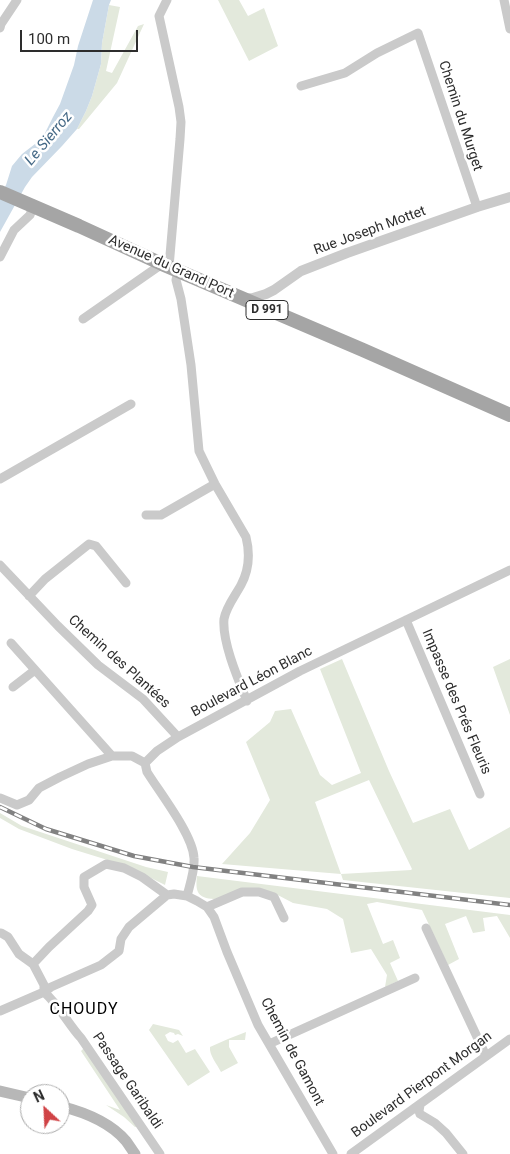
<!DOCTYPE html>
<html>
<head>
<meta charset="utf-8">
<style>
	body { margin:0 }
	#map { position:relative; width:510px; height:1154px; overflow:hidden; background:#fff; font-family:Roboto,sans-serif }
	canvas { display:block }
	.north { position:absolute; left:20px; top:1084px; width:50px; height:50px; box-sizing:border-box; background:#fff; border:1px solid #ababab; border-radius:50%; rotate:335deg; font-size:14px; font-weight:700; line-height:20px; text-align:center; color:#2d2d2d }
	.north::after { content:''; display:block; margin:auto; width:18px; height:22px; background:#d04346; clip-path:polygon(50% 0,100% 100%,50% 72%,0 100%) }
	.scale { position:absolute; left:20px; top:30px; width:118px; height:22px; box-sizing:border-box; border:2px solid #2d2d2d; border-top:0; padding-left:6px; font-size:15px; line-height:18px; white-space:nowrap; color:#2d2d2d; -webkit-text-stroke:4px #fff; paint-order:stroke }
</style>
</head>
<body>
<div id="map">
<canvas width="510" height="1154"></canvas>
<div class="north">N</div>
<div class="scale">100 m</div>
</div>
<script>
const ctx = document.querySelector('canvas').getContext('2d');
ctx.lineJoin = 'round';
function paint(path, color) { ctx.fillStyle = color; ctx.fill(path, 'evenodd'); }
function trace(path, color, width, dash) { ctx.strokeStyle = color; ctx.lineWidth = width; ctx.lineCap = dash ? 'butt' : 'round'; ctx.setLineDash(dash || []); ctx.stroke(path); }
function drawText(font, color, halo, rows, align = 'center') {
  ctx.font = font + ' Roboto,sans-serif'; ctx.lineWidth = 5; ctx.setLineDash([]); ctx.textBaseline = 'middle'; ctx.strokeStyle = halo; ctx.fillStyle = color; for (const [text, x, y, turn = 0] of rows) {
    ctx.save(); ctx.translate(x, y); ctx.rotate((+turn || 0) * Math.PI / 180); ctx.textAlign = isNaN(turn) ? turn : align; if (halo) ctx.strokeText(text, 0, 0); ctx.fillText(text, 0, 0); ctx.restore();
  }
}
const green = new Path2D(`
	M218,0H239L248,16L264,8L278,46L249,61Z
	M109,5L120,7L106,71L112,73L138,26L144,24L117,83L79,129H77L86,111L92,96L101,64L102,43Z
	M342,659L389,771L413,823L450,809L469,850L510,827V898L343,880L341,874L222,864L250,833L270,800L246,742L270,722L275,711L291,709L320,775L332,785L361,773L320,669ZM369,780L412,869L411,870L341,874L315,802Z
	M510,659V715L493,667Z
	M0,813L22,826L146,867L168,872L165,885L127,866L72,849L19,829L0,818Z
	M197,876L510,915V938L497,916L483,918L485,931L473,933L466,916L445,924L459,959L448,965L422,910L377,902L367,904L383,944L393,940L400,958L390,963L398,981L385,987L387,975L371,949L351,953L343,919L327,909L293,903L274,893L214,899C198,898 195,892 197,876Z
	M153,1024L179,1030L183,1036L178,1034L175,1035L174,1033L170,1032L165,1035L168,1041L173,1043L178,1040L186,1053L195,1049L210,1072L188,1086L149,1030Z
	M246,1032L245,1040H229V1047L238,1063L221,1072C217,1064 209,1055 210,1047L228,1039Z
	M84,1048L138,1126L135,1127L124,1117L106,1105L120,1110L81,1051Z`);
const water = new Path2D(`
	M93,0H111L109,5L102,43L101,64L92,96L86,111L77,129L62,146L32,177L25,187L0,232V196L6,185L12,166L22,154L35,144L45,133L53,117L60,104L74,65L78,46Z`);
const minor = new Path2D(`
	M167,0L159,16L179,107L181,122L180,139L169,267
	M504,0L510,29
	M0,28L1,24L17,0
	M301,86L345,73L377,53L418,33L477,207
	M0,257L14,230L30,215L33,206
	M178,271L176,280L181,299L191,365L199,451L215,484L246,537C250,553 249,570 241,585C235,596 226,607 224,619C222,642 238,679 247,701
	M83,319L162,264
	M0,479L131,404
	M146,515H161L215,484
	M0,565L58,626L98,665L143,699L178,737
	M29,596L45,579L89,544L96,546L126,583
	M406,620L480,794
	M11,643L112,756
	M13,687L35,670
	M0,798L17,805L29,800L39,788L60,777L88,764L112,756H132L145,763
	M167,895L174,894L187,896L197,901L207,907L214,917L227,952L258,1025L333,1154
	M187,896C190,884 195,870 194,858C193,835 160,793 147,772L145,763L157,751L178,737L300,671L510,570
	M207,907L242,892H259L274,897L284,918
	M426,928L486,1056
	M0,933H1L8,937L19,954L33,964
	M33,964L49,947L88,911L92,905L84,887V877L106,864L124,868L142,877L167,895
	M33,964L44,985V992
	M44,992C59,1005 68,1024 81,1038L160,1154
	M0,1011L44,992L51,987L101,965L119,951L121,939L129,927L167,895
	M269,1044L415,978
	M420,1105L419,1111L420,1114L435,1123L446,1133L463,1154
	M351,1154L510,1039`);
const tertiary = new Path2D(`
	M244,299L253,298L266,294L274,290L301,271L347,253L477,207L510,197`);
const secondary = new Path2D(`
	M0,1091L30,1098
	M60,1106C84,1112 110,1122 126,1141C129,1145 132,1150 135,1154`);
const primary = new Path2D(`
	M0,192L79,226L162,264L363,350L510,415`);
const rail = new Path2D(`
	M0,807L46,829L134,856L193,867L510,905`);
const shields = [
	[267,310,42]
];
const shieldNames = [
	["D 991",267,310]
];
const streetNames = [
	["Chemin du Murget",460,116,72],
	["Rue Joseph Mottet",370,231,-20],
	["Avenue du Grand Port",171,267,24],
	["Chemin des Plantées",119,662,42],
	["Boulevard Léon Blanc",252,682,-28],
	["Impasse des Prés Fleuris",456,702,67],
	["Chemin de Gamont",292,1052,62],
	["Passage Garibaldi",127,1081,56],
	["Boulevard Pierpont Morgan",422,1085,-36]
];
const waterNames = [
	["Le Sierroz",49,139,-50]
];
const quarterNames = [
	["CHOUDY",84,1010]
];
paint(green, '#e3e9dc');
paint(water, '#cbdae7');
trace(minor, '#cacaca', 9);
trace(tertiary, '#cacaca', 10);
trace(secondary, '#b7b7b7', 11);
trace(primary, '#a5a5a5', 14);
trace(rail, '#828282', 4.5);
trace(rail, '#fff', 2.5, [8]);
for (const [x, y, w] of shields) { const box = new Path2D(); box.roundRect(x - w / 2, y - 9.5, w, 19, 4); ctx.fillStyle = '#fff'; ctx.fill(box); trace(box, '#2d2d2d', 1); }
drawText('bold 12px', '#2d2d2d', null, shieldNames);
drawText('14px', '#2d2d2d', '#fff', streetNames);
drawText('italic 15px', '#456986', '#fff', waterNames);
ctx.letterSpacing = '1px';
drawText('16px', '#000', '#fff', quarterNames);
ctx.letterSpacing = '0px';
</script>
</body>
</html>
